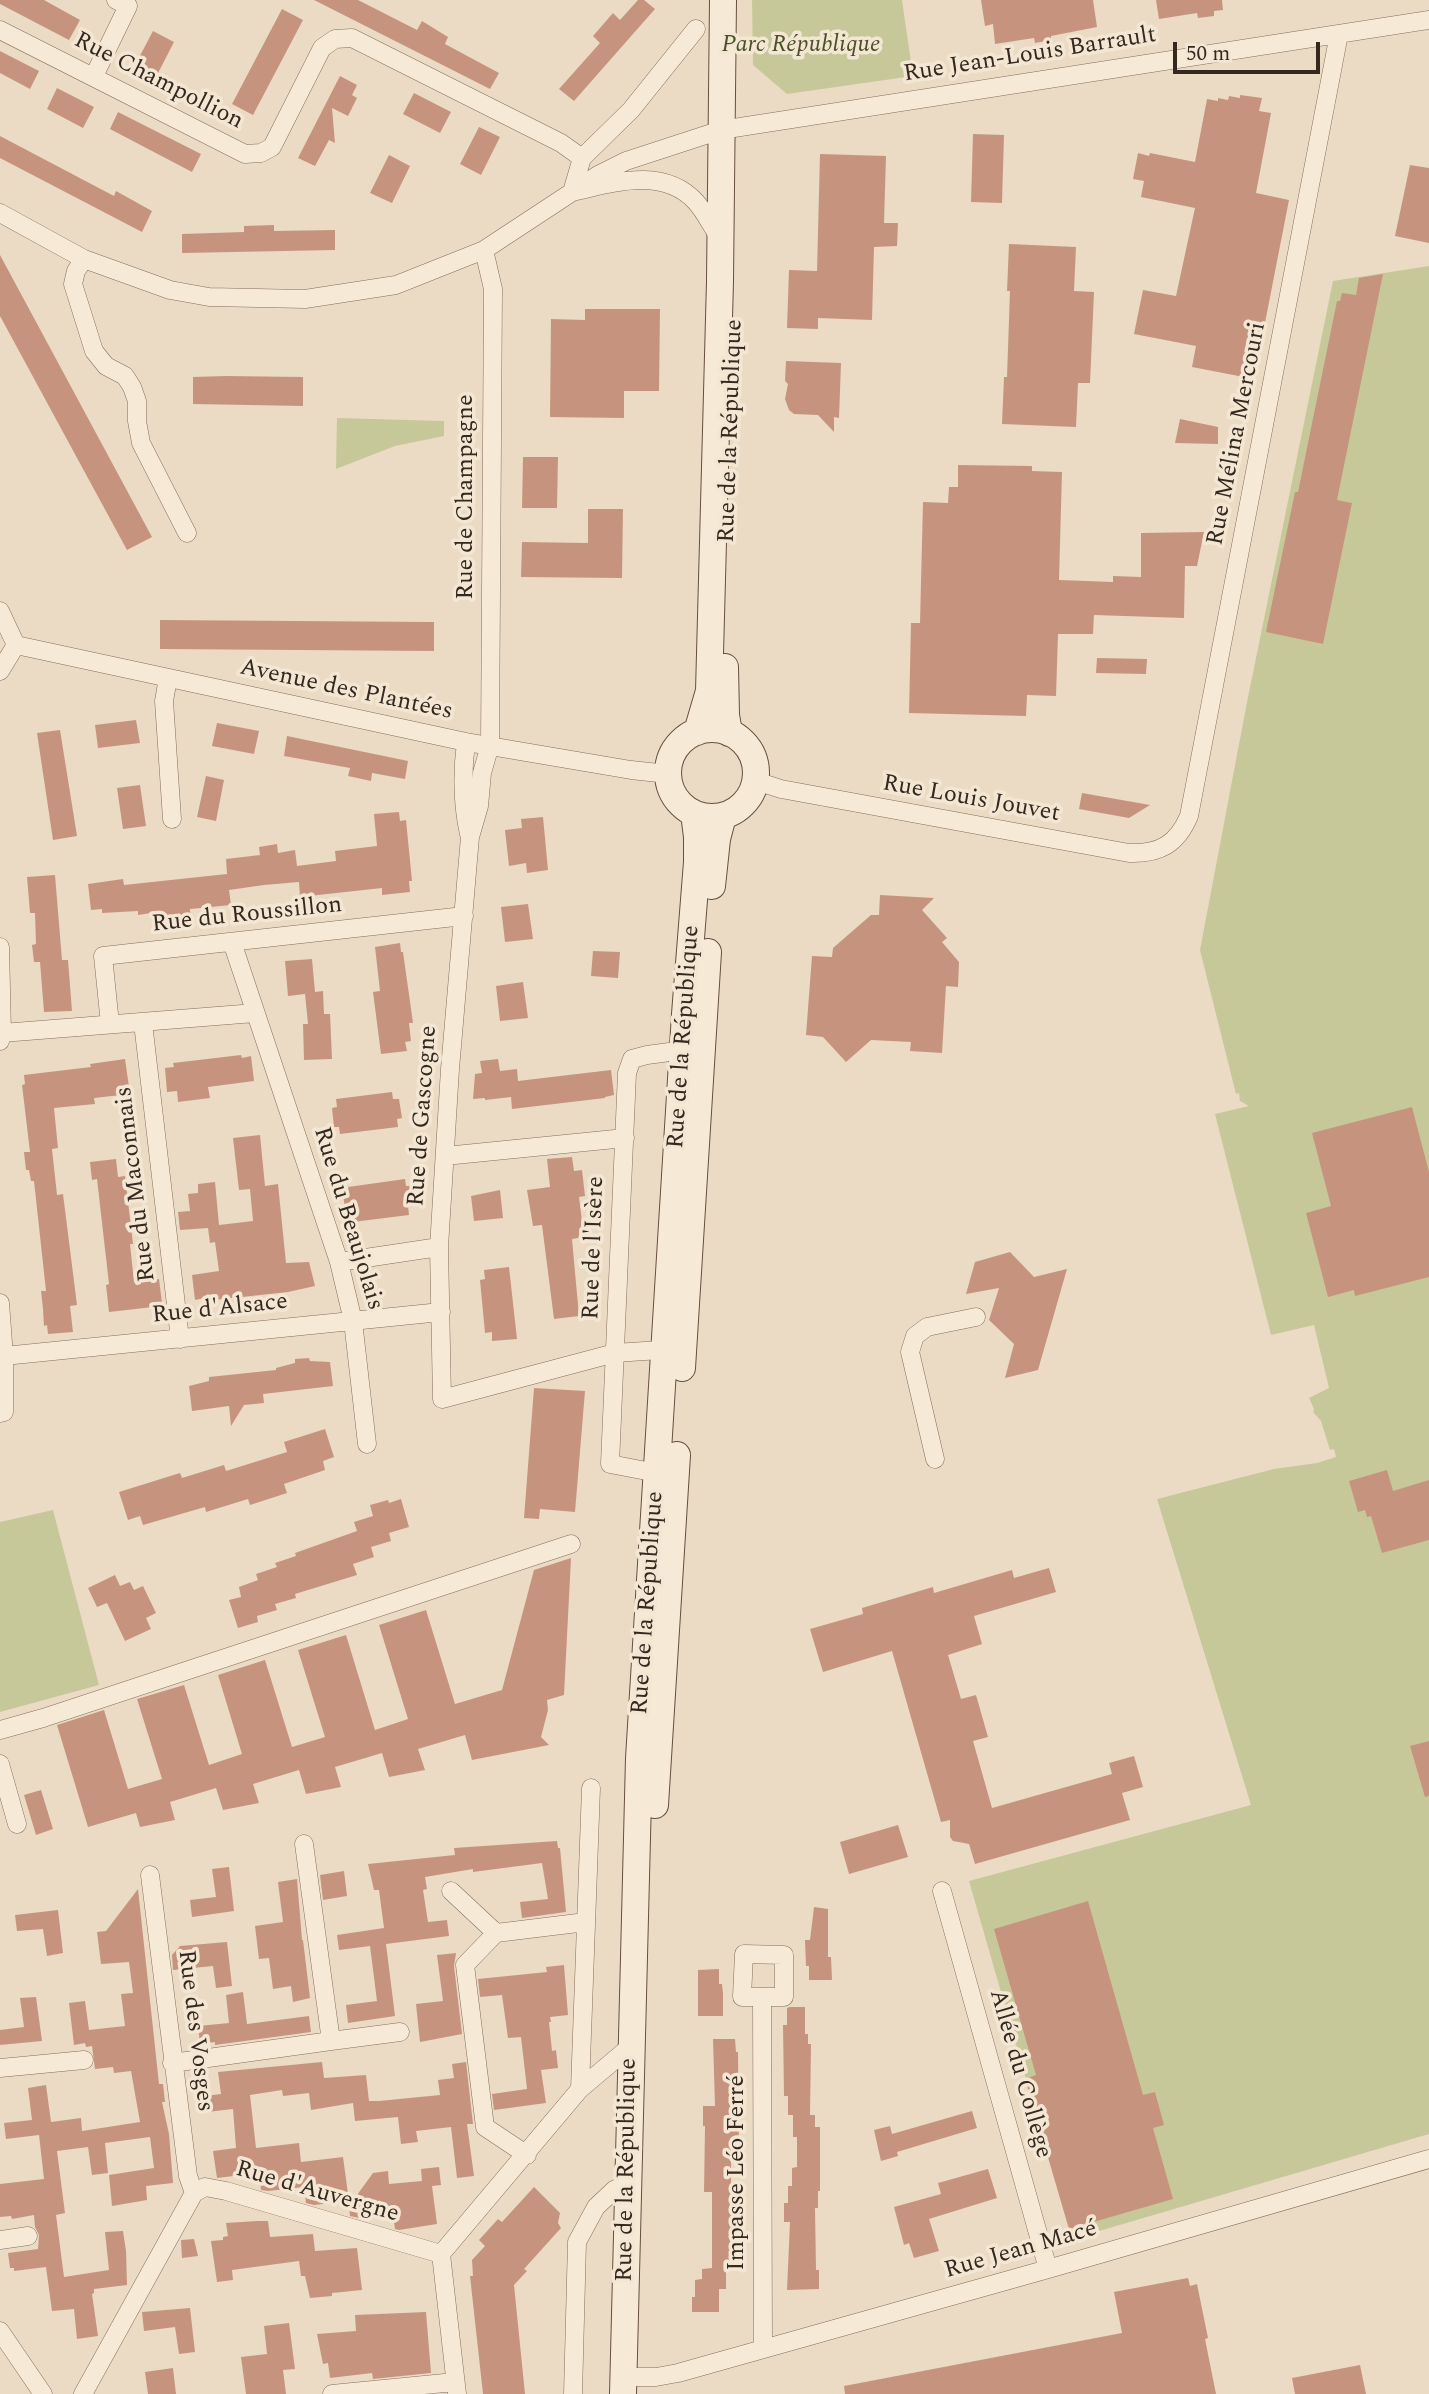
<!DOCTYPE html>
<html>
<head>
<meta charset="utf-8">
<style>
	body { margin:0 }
	#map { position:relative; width:1429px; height:2394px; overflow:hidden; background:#ebdbc5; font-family:Spectral,serif }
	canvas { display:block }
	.scale { position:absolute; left:1173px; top:42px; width:147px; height:32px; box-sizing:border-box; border:4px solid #35281f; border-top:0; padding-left:9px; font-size:21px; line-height:24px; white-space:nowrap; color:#35281f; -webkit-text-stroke:5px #f3e7d4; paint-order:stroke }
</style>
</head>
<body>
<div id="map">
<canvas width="1429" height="2394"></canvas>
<div class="scale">50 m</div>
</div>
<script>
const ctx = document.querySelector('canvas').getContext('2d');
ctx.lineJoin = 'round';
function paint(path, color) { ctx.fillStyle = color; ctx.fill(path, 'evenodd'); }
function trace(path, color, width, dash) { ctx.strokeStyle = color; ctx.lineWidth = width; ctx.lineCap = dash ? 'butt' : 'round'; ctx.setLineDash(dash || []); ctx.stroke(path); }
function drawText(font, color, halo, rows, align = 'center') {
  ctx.font = font + ' Spectral,serif'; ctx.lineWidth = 7; ctx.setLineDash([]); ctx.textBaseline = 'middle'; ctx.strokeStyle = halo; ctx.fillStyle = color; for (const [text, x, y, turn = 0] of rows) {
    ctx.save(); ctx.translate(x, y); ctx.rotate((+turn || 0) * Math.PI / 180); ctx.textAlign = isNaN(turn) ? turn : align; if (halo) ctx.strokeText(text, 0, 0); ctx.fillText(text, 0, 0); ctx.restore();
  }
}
const green = new Path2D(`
	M752,0H902L913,76L787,94L753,65Z
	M1429,266V2134L1072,2239L969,1881L1251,1805L1157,1499L1274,1469L1317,1463L1336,1457L1334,1449L1330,1450L1321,1421L1313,1412L1314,1409L1309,1398L1329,1388L1314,1325L1271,1335L1215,1114L1249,1106L1240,1101L1239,1093L1236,1094L1200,950L1247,702L1333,281Z
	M337,418L444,421V436L395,446L336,469Z
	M53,1510L99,1685L0,1712V1522Z`);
const building = new Path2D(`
	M0,0H44L80,20L69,40L0,4Z
	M314,0H358L417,30L422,21L448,37L445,44L499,73L490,89Z
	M638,0H644L655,9L574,101L559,89L600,43L593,36L613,13L620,20Z
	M981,0H1093L1097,27L1051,36V40L1035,43L1034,38L995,44L993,24L985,26Z
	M1156,0H1222L1223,10L1214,11V16L1198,18L1197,13L1159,19Z
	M282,9L303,20L253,115L232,104Z
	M153,31L174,42L155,79L134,67Z
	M0,51L39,71L30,89L0,73Z
	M340,76L357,85L352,95L357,98L348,116L332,108L335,143L329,140L315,166L298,158Z
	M57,88L94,107L83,128L47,109Z
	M414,93L451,112L440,133L403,114Z
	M1240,95L1262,98L1259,111L1271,113L1256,193L1289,200L1254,379L1192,367L1196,346L1134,334L1143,290L1176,296L1195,208L1141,197L1144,181L1133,179L1138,153L1149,156L1150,153L1195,162L1207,99L1218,101V98L1228,100L1229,96L1240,98Z
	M118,112L201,154L192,172L110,129Z
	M479,127L500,137L481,175L460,164Z
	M973,134L1004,135L1002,203L971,202Z
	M0,136L114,196L116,191L152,211L142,232L0,158Z
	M820,154L886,156L884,223H898L897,246L874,247L872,320L818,318V329L787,328L789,270L817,271Z
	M389,155L410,166L392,203L370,193Z
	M1410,165L1429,168V243L1395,236Z
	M274,225V231L335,230V250L182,253V234L244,232V226Z
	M1009,244L1076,247L1074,291L1094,292L1090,383H1078L1076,427L1002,424L1004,377H1007L1010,291H1007Z
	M0,255L152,537L127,550L0,316Z
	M1383,274L1337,500L1352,503L1323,644L1266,632L1295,492H1298L1337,301H1340L1342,293L1356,295L1359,278Z
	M585,309H660L659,391H624V418L550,417L551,319L585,320Z
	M786,361L841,363L839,418L834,417V432L818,415L794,414L789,410L785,399L788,384L785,381Z
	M226,376L303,377V406L193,404V377Z
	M1180,419L1218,427V444L1175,443Z
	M523,457H558L557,508H522Z
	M958,465L1032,466V471L1062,472L1059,580L1113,582V576L1141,577V533L1204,532L1197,566H1185L1184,618L1094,615L1093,634H1058L1056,696L1027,695L1026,716L909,713L911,623H920L923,502L948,503L949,487H958Z
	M588,509H623L622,578L521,577L522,542L588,543Z
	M160,620L434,622V651L160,649Z
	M1097,658L1147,659L1146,674L1096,673Z
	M136,720L140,743L98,748L95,725Z
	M217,723L259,731L254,754L212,746Z
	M60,730L77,836L53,840L37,733Z
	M287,736L408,761L405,779L372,773L371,781L348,776L350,768L284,756Z
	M206,776L224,780L216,821L197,817Z
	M140,785L146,826L123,829L117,788Z
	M1082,793L1150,805L1129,818L1079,809Z
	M399,812L400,821L406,820L412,881H409L410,892L382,895V888L300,897L299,882L264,885L229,890L231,905L190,909L191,924L153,928L151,913L138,915V911L102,913V909L91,910L88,884L123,879L124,885L227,874L226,859L260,855L259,847L277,844L278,853L295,850L297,866L336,861L335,851L377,846L374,814Z
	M543,817L548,870L527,873L526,863L509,866L505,830L522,828L521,819Z
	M55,875L62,960H68L72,1011L44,1012L40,962H34L32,945L36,944L35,913H30L27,877Z
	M880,895L934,898L922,910L947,938L942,942L959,962L958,987L946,986L942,1053L910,1051L911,1042L871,1040L846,1062L823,1037L806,1035L812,956L832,957L833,948L871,915H879Z
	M528,904L533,939L505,942L501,907Z
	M400,943L401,952H403L413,1023H409L411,1041L405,1042L407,1051L381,1054L373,992L380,991L375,947Z
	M593,951L620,952L618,978L591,976Z
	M312,959L315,992L323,991L324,1014H330L332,1059L304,1060L303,1024H308L305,994L288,996L285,961Z
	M523,982L528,1018L500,1021L496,986Z
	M241,1055L242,1058L251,1056L254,1081L208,1087L210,1098L178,1102L177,1091L167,1092L165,1068L174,1067L173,1063Z
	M125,1059L130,1094L94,1098L95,1104L54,1108L58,1148L52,1149L57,1195L63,1194L77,1305L70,1306L73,1332L48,1334L47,1325L44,1326L43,1309L41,1291H46L34,1181H31L29,1170H26L24,1152H30L22,1085L25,1084L24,1075L91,1067L90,1064Z
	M498,1059L500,1071L517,1069L518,1081L611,1070L614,1095L605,1097V1098L512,1109L511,1097L485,1100V1098L473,1099L475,1074L482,1073L480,1061Z
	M392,1092L393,1099H399L402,1118L397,1119L398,1127L340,1134L339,1127H334L332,1108L337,1107L336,1099Z
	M1412,1107L1429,1172V1277L1355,1296L1354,1290L1328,1297L1306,1213L1331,1206L1312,1133Z
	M260,1135L265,1186L278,1184L286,1263L309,1262L315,1286L288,1292L205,1301V1298L195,1300L192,1275L219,1271L215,1242L210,1243L208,1228L180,1230L178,1212L190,1211L188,1194L198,1193V1184L215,1182L219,1225L253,1221L250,1189L239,1190L233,1138Z
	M572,1157L574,1171L582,1170L585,1196L579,1197L584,1237L572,1239L579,1316L554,1319L542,1225L533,1226L527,1190L550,1187L547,1159Z
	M116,1159L118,1177L125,1176L133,1244H130L134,1282L159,1279L162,1303L153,1304V1307L109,1312L106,1285L109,1284L97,1179L92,1180L90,1162Z
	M405,1179L406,1186H411L413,1206H408L409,1215L353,1222L351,1214H346L343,1195L349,1194L348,1187Z
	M500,1190L503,1218L474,1221L471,1196Z
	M1010,1252L1034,1277L1067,1269L1038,1370L1005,1378L1014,1344L989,1320L999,1288L966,1294L975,1262Z
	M509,1267L517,1339L492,1341V1332L485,1333L480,1280L485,1279L484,1270Z
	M309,1358L310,1361L330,1362L333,1386L263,1394L264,1403L244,1405L231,1426L229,1406L192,1411L189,1386L209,1381V1377L276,1370V1368L295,1363V1359Z
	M534,1388L585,1391L575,1512L540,1509L539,1519L524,1518Z
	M325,1429L334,1457L323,1461L325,1470L284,1484L287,1493L250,1505L248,1499L206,1512L205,1507L143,1525L140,1516L128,1520L119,1492L180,1473L182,1478L224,1465L226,1471L287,1452L284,1442Z
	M1387,1470L1393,1491L1429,1480V1540L1382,1553L1371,1516L1367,1517L1365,1510L1358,1512L1349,1481Z
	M401,1499L409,1527L389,1533L391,1541L371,1547L374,1557L353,1564L357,1575L295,1594L296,1598L275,1604L277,1610L257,1616L258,1622L238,1628L229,1600L241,1597L239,1587L258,1580L256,1574L277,1567L275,1563L296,1556L295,1553L357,1531L354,1522L373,1516L370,1505L388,1500L389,1503Z
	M571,1558L564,1695L547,1700L548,1710L541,1737L549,1745L472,1760L465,1735L418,1749L425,1770L389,1777L382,1753L335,1767L341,1787L306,1794L299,1770L253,1784L259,1803L223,1810L216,1788L170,1802L175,1820L140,1827L136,1813L88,1827L57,1725L104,1710L128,1789L162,1779L137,1699L184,1685L209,1765L242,1754L218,1675L265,1660L292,1747L325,1737L298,1650L346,1635L375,1730L408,1719L379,1625L426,1610L455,1704L502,1690L534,1570Z
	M1049,1568L1056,1592L974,1616L982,1644L948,1655L961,1699L976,1695L988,1737L973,1741L992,1808L1112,1774L1109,1763L1134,1756L1143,1787L1122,1793L1130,1820L975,1864L969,1844L953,1841L950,1837V1820L941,1822L892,1651L823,1672L810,1629L863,1614L862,1608L933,1587L934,1593L1012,1570L1014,1578Z
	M115,1575L120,1586L130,1582L134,1590L143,1586L156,1613L146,1618L151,1629L125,1641L107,1603L97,1607L88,1588Z
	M1429,1741V1796L1425,1797L1410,1746Z
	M41,1790L53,1829L36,1835L24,1795Z
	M898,1825L908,1857L849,1874L840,1842Z
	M557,1841L558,1848H560L566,1912L522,1918L520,1902L548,1899L542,1863L473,1872V1869L425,1877L427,1889L423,1890L428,1922L447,1920L449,1936L386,1944L395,2016L348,2023L346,2005L377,2001L370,1946L339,1950L337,1935L384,1928L379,1890H374L368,1864L455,1855L454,1848Z
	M229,1867L234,1911L192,1917L190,1900L216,1897L212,1869Z
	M344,1871L347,1896L323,1900L320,1875Z
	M297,1879L302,1940H303L310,1998L293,2002L291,1986L273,1989L269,1958L259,1959L255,1926L283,1922L278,1882Z
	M138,1889L159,2084H163L165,2102H162L169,2134L173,2183L146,2186L147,2200L112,2206L109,2175L154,2168L150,2137L105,2143L108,2173L92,2175L88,2147L57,2151L65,2213L56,2215L64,2277L109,2270L105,2232L123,2231L126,2251L127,2285L94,2289V2293L92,2294L98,2336L77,2339L74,2309L52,2311L46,2267L14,2271V2268H10L8,2253L38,2249L39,2235L35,2227L34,2215L12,2219L11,2216L0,2217V2184L44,2179L39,2135L6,2139L4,2123L32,2120L28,2088L46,2085L51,2122L81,2118L82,2131L140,2122L131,2071L114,2073L113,2067L95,2069L92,2046L86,2047L85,2043L74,2045L69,2003L85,2001L89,2030L125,2026L121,1994L133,1993L129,1962L101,1964L97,1932L106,1931Z
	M1088,1901L1143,2095L1155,2092L1164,2125L1153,2128L1173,2199L1069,2229L1025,2079L1036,2075L994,1929Z
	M814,1907L828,1909V1957H831L832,1980H809V1966H806L805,1940H810Z
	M58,1910L63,1953L47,1956L43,1929L17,1931L15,1915Z
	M227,1942L232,1986L216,1988L213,1966L173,1970L172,1955L180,1946Z
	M456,1953L454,1966L462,2034L420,2042L416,2004L443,2001L437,1955Z
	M564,1965L568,2015L550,2017L551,2022H549L552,2051L556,2050L558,2068L541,2070L546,2103L494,2110L492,2094L527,2089L521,2037L508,2038L502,1995L480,1997L478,1979L547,1972L546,1967Z
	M719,1969V1984H722L723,1993V2016H698V1970Z
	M243,1992L247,2024L309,2016L311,2032L215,2045V2042L200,2044L198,2026L229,2023L226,1995Z
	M36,1997L42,2041L0,2045V2030L24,2027L20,1998Z
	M790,2007H805V2034H808V2044H811L810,2115H815V2127H820V2191H818V2208H815L816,2270H819V2289L787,2290L790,2222H784V2203H788V2186H792V2168L797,2167V2137H793V2115H788V2096H784L783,2025H787V2008Z
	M713,2039H735L736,2052H738L739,2155L731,2156V2191H739L738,2245L735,2244V2269H726V2289H719V2312H692V2297H695V2280L702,2279V2269L712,2268V2192H704L705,2126H703V2106H715Z
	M322,2062L324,2078L366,2075L369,2101H379L440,2095L438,2080L454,2078L452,2064L466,2062L473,2124H467L474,2176L457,2178L451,2127L416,2131L418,2142L401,2144L398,2117L355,2121L353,2103L311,2110L309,2093L283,2096L282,2090L250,2095L256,2148L299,2143L301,2162L343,2157L349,2201L314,2205L306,2203L304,2187L268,2191L261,2190L259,2173L217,2178L213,2151L236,2148L233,2109L207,2112L205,2096L221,2094L218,2072Z
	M972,2111L977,2128L897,2152L898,2156L881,2161L874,2130L890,2126L892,2134Z
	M439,2167L441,2185L432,2186L437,2224L399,2230L395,2229L393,2215L364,2219L350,2216L349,2206L373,2173L388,2171L389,2184L422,2181L421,2169Z
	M988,2169L997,2198L929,2219L939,2251L914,2258L909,2243L904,2245L894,2207L941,2194L938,2183Z
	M534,2187L560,2213L558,2223L561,2228L524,2269L527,2271L514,2285L525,2394H483L470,2276H473L472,2260L485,2246L479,2240L498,2219L502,2222Z
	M257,2221H268L270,2237L313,2234L315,2251L357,2248L362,2290L332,2293V2296L310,2298L305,2276H301L299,2261L232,2270L233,2280L217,2282L211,2241L223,2240V2237L228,2236L226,2223Z
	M194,2239L198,2256L182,2258L181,2240Z
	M1188,2278L1190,2286L1197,2284L1208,2338L1205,2339L1216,2394H845L844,2386L1122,2333L1114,2292Z
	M190,2308L195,2352L179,2354L175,2327L144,2331L142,2312Z
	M426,2312L431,2373L373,2379L372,2373L330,2378L328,2363L323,2364L317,2334L356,2331L355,2315Z
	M289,2323L295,2369L283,2370L286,2394H246L241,2357L267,2354L264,2326Z
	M1360,2365L1366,2394H1295L1292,2378Z
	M173,2368L176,2394H148L145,2372Z`);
const street = new Path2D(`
	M696,29L631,110L582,158L572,192C613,183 663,166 696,202C705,212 712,227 720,238
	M0,30L245,154L261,153L272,147L322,48L335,39L352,38L561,143L582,158
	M94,76L128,6L116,0
	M0,213L84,259L170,290L209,297L305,299L396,285L484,250L598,175L626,161L721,130L1429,20
	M484,250L493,289L490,745L482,773L479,806L470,837L450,1069L439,1247L442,1399L615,1353L675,1349
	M84,259L76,271L73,284L94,351L106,366L125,376L132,387L137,401V421L141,443L187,533
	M0,611L16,645L0,671
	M16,645L466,742L631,770L668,774
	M168,678L164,701L172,819
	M466,742C462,773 462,803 469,834
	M756,781L781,789L1129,853C1160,854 1177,844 1189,816L1339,34
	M232,942L339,1262L353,1321L367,1444
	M0,947L2,1033L0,1041
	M143,1023L180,1339
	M110,1024L103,956L464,916
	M2,1033L255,1013
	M445,1156L625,1138
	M339,1262L439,1247
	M0,1303L4,1356V1412L0,1413
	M4,1356L441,1312
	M935,1459L910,1352L915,1336L927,1327L976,1317
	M657,1473L610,1464L627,1073L632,1059L647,1055L692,1049
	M0,1730L43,1718L571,1544
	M0,1764L17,1824
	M150,1875L188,2176L194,2193
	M451,1891L496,1933L465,1965L485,2127L527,2155
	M942,1891L1048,2269
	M496,1933L586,1922
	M744,1954L784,1955V1997H742Z
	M762,1997L763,2349
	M331,2041L400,2032
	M172,2063L331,2041L304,1844
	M0,2068L84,2060
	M580,2089L591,1788
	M0,2240L28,2236
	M441,2254L457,2394
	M0,2331L43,2394
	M623,2377H656L678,2373L1048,2269L1429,2159
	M83,2394L194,2193L205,2187L226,2191L441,2254L580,2089L631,2046
	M332,2394L455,2382
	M573,2394L577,2242L596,2207L614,2190L627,2184`);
const secondary = new Path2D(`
	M725,667L726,715L729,733
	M668 773a44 44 0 1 1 88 0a44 44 0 1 1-88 0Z
	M697,732L709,691L720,281L723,0
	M712,886L717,839L723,816
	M682,1368L708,952
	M655,1805L677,1455
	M623,2394L639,1758L685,1014L697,862V837L694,813`);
const parkNames = [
	["Parc République",801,46]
];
const streetNames = [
	["Rue Jean-Louis Barrault",1030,56,-9],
	["Rue Champollion",158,82,27],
	["Rue de la République",732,431,-88],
	["Rue Mélina Mercouri",1238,434,-79],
	["Rue de Champagne",467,497,-90],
	["Avenue des Plantées",346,691,12],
	["Rue Louis Jouvet",971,800,10],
	["Rue du Roussillon",247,916,-6],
	["Rue de la République",685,1037,-86],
	["Rue de Gascogne",424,1116,-86],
	["Rue du Maconnais",137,1184,-97],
	["Rue du Beaujolais",347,1219,73],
	["Rue de l'Isère",595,1248,-88],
	["Rue d'Alsace",220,1310,-6],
	["Rue de la République",649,1603,-86],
	["Rue des Vosges",194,2031,83],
	["Allée du Collège",1019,2074,74],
	["Rue de la République",628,2170,-89],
	["Impasse Léo Ferré",738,2173,-90],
	["Rue d'Auvergne",317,2193,16],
	["Rue Jean Macé",1021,2251,-16]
];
paint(green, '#c7c89a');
paint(building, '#c6947e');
trace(street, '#846d5c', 19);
trace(secondary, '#664f40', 28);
trace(street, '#f6ead7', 18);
trace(secondary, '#f6ead7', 26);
drawText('italic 24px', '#4a5027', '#f3e7d4', parkNames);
drawText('24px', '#35281f', '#f3e7d4', streetNames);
</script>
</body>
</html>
